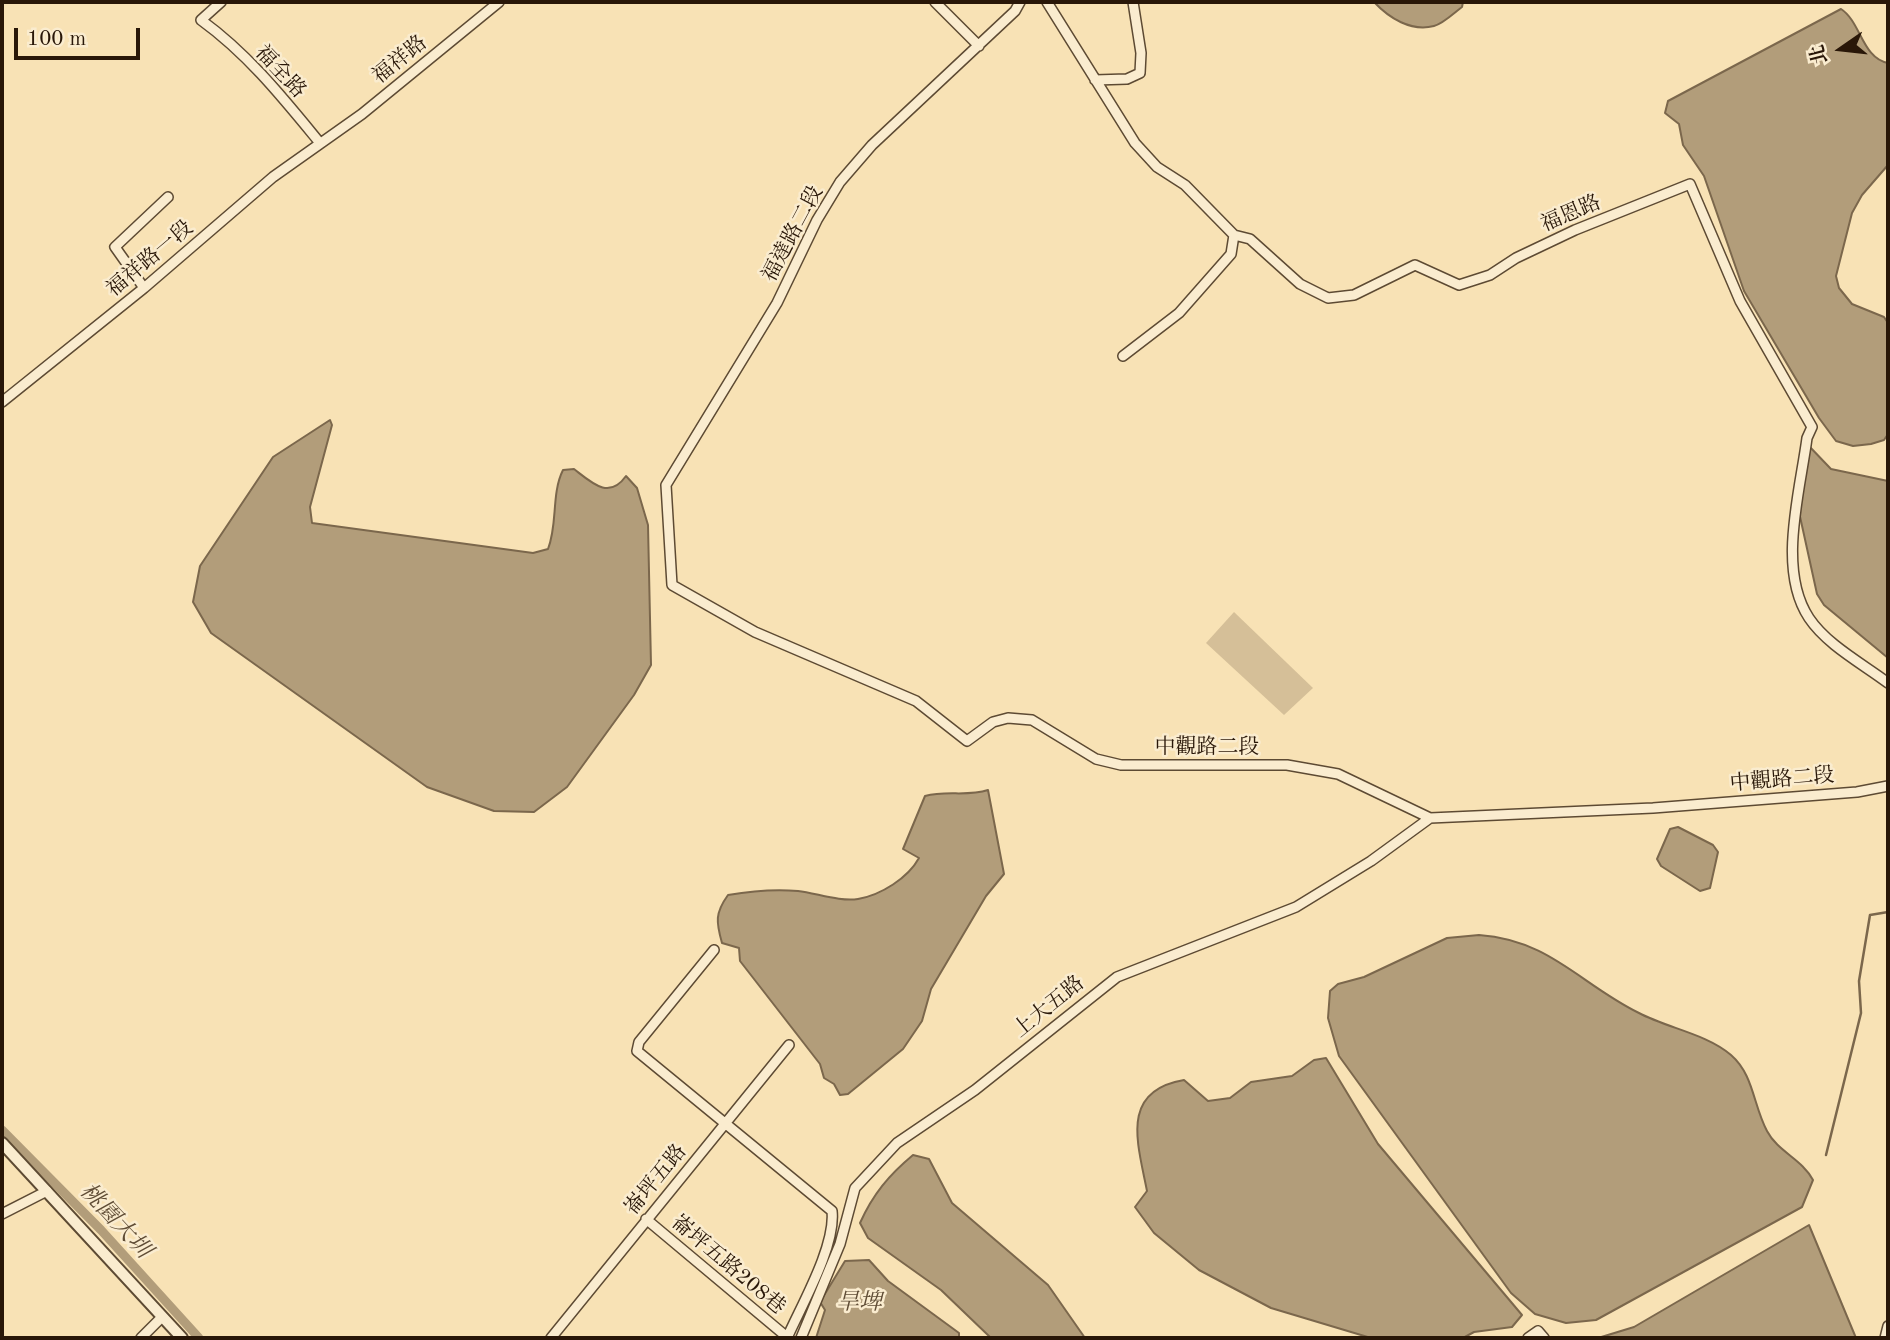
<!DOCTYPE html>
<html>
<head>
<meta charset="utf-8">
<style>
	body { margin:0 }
	#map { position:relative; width:1890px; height:1340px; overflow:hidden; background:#f8e2b5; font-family:"Old Standard TT","Noto Serif TC",serif }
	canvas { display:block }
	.frame { position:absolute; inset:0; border:4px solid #291708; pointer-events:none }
	.north { position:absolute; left:1806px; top:14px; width:70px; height:70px; -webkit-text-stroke:5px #faeccf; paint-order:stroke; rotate:256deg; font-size:19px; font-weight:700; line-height:28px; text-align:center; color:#291708 }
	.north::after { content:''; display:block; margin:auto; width:24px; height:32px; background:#291708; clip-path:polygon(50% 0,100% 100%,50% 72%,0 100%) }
	.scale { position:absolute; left:14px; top:28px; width:126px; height:32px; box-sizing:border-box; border:4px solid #291708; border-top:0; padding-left:9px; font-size:21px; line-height:24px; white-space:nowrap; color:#291708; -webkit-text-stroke:5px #faeccf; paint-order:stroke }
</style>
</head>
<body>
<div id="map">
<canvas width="1890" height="1340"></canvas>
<div class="frame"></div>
<div class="north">北</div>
<div class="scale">100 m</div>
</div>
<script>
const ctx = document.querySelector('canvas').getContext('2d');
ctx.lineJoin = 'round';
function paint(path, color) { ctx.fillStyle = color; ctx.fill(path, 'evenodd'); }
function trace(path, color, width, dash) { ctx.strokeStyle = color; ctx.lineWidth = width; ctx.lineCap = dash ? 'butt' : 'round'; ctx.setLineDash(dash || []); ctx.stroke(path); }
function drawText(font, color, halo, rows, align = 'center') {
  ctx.font = font + ' "Old Standard TT","Noto Serif TC",serif'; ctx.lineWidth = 5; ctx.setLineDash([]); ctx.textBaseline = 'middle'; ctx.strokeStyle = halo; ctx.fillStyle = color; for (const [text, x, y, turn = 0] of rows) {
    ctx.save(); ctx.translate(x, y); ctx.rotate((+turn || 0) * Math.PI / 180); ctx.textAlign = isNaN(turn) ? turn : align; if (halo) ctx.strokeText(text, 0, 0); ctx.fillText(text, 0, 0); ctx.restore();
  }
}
const green = new Path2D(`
	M1234,612L1313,688L1284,715L1206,643Z`);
const water = new Path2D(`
	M1374,2H1463L1462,7C1454,13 1443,24 1434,26C1411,32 1389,18 1374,2Z
	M1841,9C1861,22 1862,58 1888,63V165L1862,195L1852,213L1836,276L1839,288L1852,304L1884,317L1888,323V434L1884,440L1871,444L1853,446L1836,441L1819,418L1744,291L1704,176L1683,145L1679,124L1665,113L1668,101Z
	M330,420L332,425L310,507L312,523L533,553L548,549C558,524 551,494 563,470L574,469C592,483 609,500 626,476L637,488L648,525L651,665L634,695L567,787L534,812L494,811L427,787L211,633L193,602L200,566L273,457Z
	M1808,445L1831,469L1888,481V658L1824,605L1817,594L1799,512Z
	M988,790L1004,874L986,896L931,989L922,1021L903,1049L848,1094L840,1095L834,1084L824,1078L820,1064L740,961L739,948L722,943C716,922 715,913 728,895C751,891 775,889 798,891C816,893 840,902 858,899C881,895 908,878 919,858L903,849L925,796C947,790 967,797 988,790Z
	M1678,827L1713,845L1718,852L1710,888L1700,891L1661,866L1657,859L1670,829Z
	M1479,935C1550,940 1580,984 1639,1013C1667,1028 1707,1034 1731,1055C1754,1075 1753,1105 1767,1131C1778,1152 1802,1159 1813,1180L1802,1207L1596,1320L1566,1323L1535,1314L1511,1293L1339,1056L1328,1018L1330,991L1338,984L1364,977L1447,938Z
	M1326,1058L1378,1144L1522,1315L1512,1327L1474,1332L1463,1338H1371L1271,1308L1199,1270L1154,1233L1135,1207L1147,1191C1138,1144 1119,1091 1184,1080L1208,1101L1230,1098L1251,1082L1292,1076L1314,1060Z
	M913,1155L929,1159L952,1203L1048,1285L1085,1338H991L941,1290L868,1238L860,1223C873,1194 889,1175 913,1155Z
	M1809,1225L1856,1338H1598L1634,1327Z
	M869,1260L888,1281L959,1333V1338H816L825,1310L820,1302L845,1261Z`);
const stream = new Path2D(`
	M1826,1155L1861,1013L1859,981L1870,915L1888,912`);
const canal = new Path2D(`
	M2,1130L101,1230L199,1338`);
const minor = new Path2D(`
	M221,2L201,20C248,54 283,98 320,143
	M935,2L979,46
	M1020,2L1015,11L872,145L840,182L817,220L777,303L666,485L672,585L755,632L916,701L967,741L993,722L1008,718L1032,720L1096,759L1121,765H1287L1338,774L1430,818L1653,808L1857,792L1888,786
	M1047,2L1135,143L1157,167L1185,185L1234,235L1250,239L1300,284L1328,298L1354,295L1415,265L1459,285L1490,275L1516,258L1575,230L1690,184L1740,301L1812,427L1807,438C1800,492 1777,570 1809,618C1827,645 1863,664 1888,683
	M1095,80L1127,79L1140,73L1141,53L1133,2
	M144,288L115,247L168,197
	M1123,356L1179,313L1231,254L1234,235
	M2,402L144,288L273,177L362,114L499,2
	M714,950L639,1042L637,1051L832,1211C836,1246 801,1306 787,1338
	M2,1214L47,1191
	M646,1219L787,1337
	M141,1338L162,1317
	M551,1338L789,1045
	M801,1338L840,1244L855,1188L897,1143L975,1090L1117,977L1296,907L1371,861L1430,818
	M1528,1338L1538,1331L1544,1338
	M1885,1338L1888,1326`);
const tertiary = new Path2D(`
	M2,1143L182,1338`);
const streetNames = [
	["福祥路",400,60,-39],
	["福全路",280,72,47],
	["福恩路",1571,214,-23],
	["福達路二段",793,234,-62],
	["福祥路一段",150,259,-40],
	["中觀路二段",1207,747],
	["中觀路二段",1782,780,-5],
	["上大五路",1049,1007,-39],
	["崙坪五路",656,1180,-51],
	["崙坪五路208巷",728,1265,40]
];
const waterNames = [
	["桃園大圳",115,1221,47],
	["旱埤",859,1303]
];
paint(green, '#d5bf98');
paint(water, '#b29d7a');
trace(water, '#7b674c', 2);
trace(stream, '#7b674c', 2.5);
trace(canal, '#b29d7a', 9);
trace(minor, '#5d4a33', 12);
trace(tertiary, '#5d4a33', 14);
trace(minor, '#faeccf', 9);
trace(tertiary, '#faeccf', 10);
drawText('21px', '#291708', '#faeccf', streetNames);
drawText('italic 23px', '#604d36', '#faeccf', waterNames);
</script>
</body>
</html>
